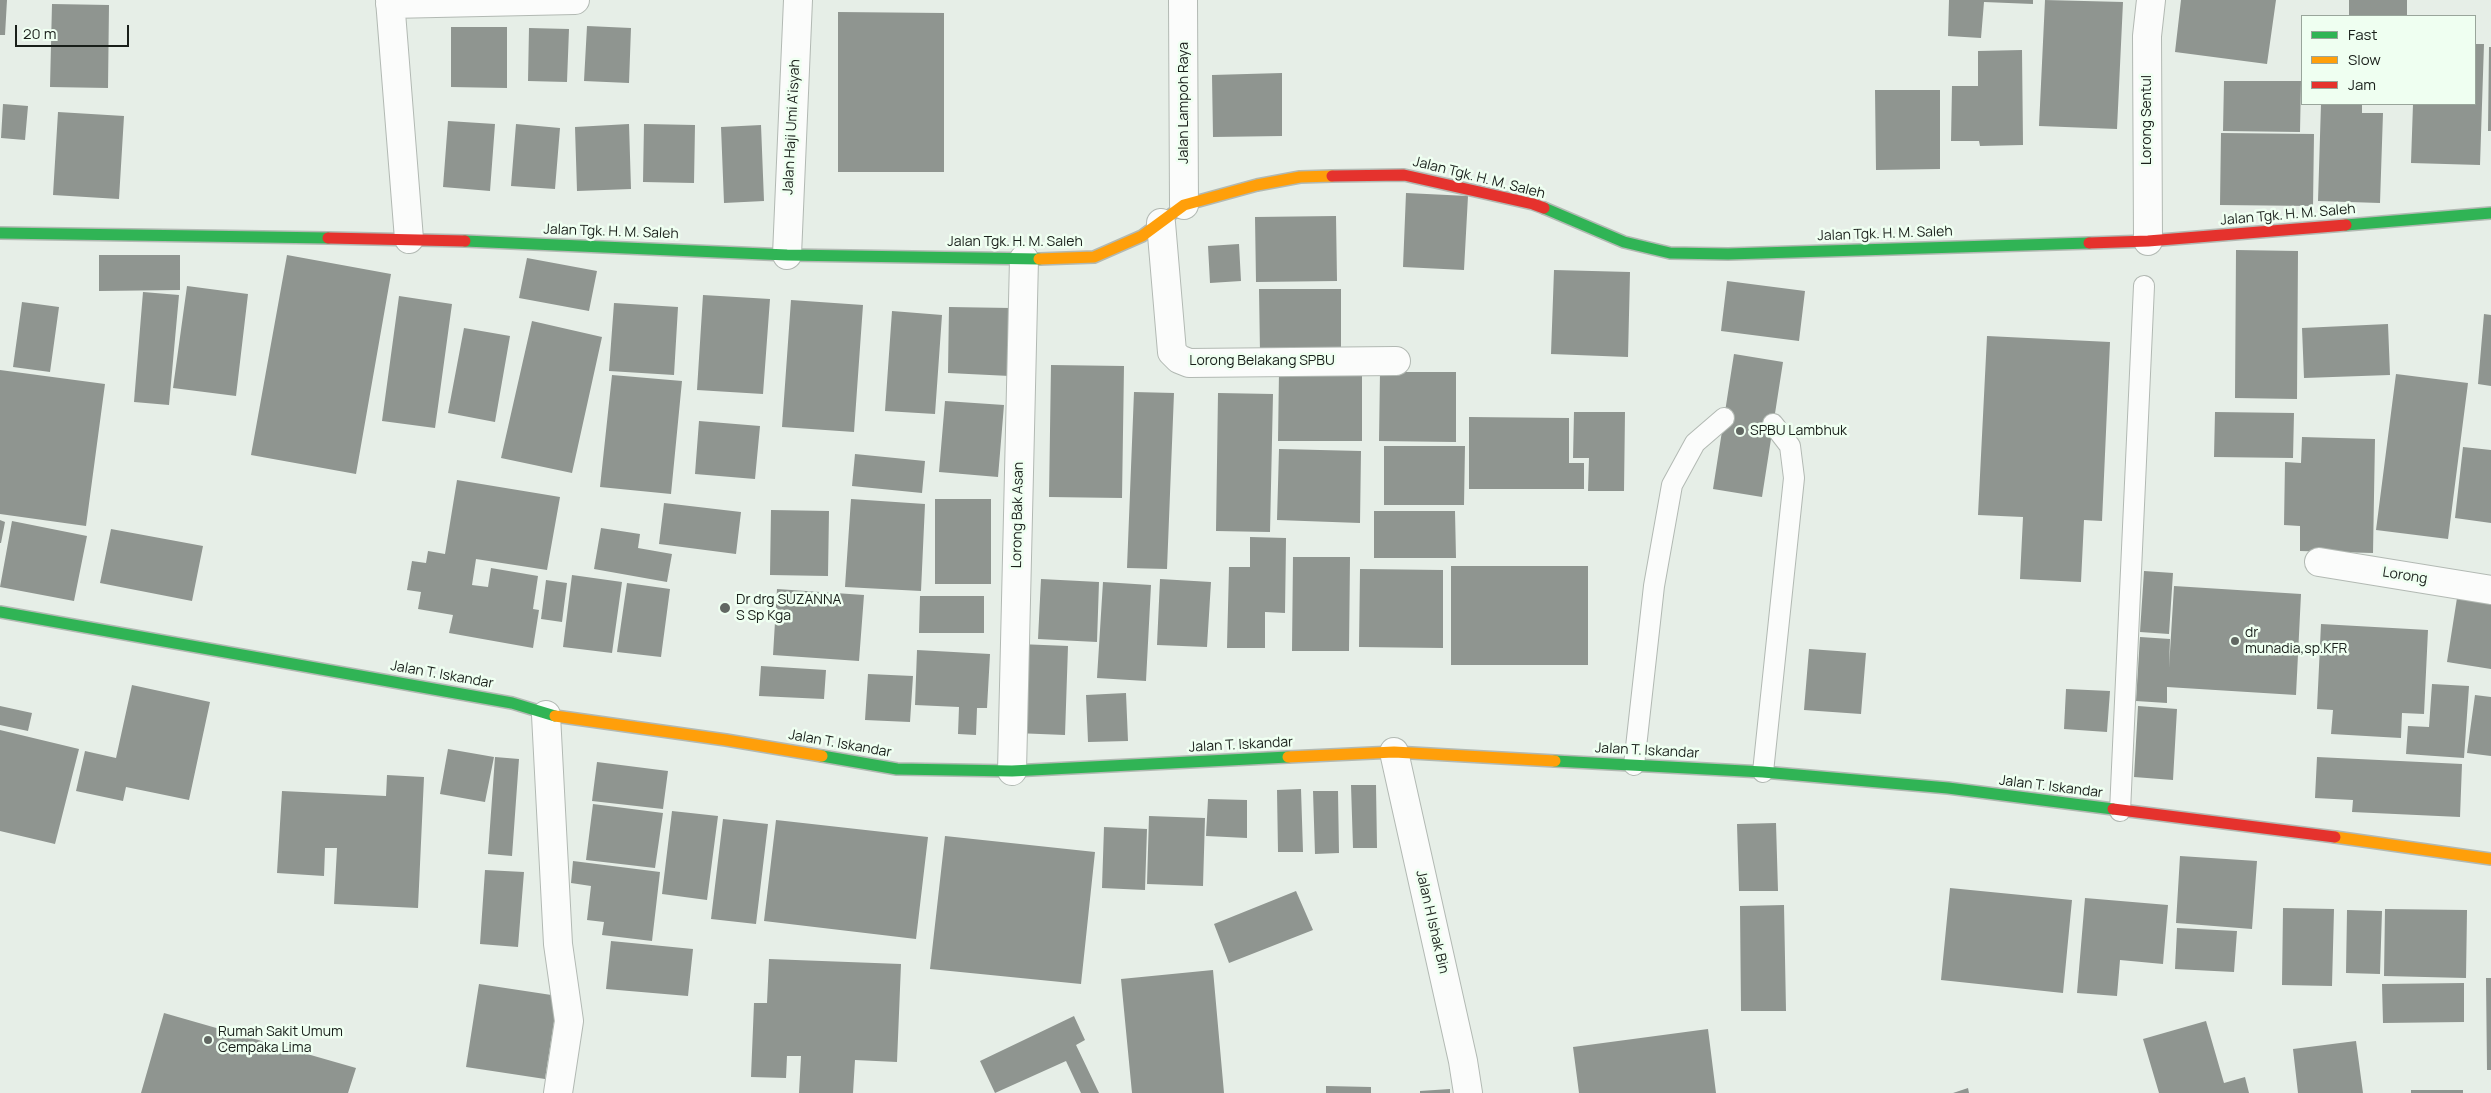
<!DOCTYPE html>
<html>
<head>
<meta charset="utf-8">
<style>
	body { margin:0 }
	#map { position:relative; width:2491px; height:1093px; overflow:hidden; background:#e6eee7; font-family:Manrope,sans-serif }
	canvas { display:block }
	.legend { position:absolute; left:2301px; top:15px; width:175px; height:90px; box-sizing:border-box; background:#effff1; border:1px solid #99a59b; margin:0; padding:6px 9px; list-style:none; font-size:15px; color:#191f1a }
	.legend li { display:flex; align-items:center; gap:10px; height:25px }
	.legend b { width:25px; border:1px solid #99a59b }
	.scale { position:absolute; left:15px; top:25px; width:114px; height:22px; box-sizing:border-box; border:2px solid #191f1a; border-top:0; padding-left:6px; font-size:15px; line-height:18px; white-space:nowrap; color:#191f1a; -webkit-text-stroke:4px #effff1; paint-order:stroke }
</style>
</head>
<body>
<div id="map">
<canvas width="2491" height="1093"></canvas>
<ul class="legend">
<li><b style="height:6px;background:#30b455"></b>Fast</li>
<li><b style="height:6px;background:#ff9f0a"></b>Slow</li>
<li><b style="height:6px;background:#e5322d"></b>Jam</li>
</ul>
<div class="scale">20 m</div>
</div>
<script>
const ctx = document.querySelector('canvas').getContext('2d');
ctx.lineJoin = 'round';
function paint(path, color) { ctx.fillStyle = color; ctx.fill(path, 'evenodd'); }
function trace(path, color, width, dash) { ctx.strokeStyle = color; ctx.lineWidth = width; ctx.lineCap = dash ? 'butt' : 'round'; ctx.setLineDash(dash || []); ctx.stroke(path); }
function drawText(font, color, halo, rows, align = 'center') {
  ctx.font = font + ' Manrope,sans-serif'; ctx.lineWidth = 5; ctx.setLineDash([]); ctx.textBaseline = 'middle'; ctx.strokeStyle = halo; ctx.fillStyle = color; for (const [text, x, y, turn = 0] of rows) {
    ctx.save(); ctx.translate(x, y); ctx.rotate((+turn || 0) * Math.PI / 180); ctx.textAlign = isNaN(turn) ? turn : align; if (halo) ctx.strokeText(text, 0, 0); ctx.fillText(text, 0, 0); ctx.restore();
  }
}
const building = new Path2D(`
	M0,0H7L5,35H0Z
	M1949,0H2033V4L1984,2L1981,38L1948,36Z
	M2045,0L2123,2L2117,129L2039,126Z
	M2181,0H2276L2267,64L2175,52Z
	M2349,0H2407V16H2349Z
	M52,4L109,5L108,88L50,87Z
	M838,12L944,13V172H838Z
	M587,26L631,28L629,83L584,81Z
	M451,27H507V88L451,87Z
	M529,28L569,29L567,82L528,81Z
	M2475,44H2484L2480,165L2411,163L2413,104H2475Z
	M2489,47H2491V131H2488Z
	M2022,50L2023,145L1980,146L1979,141H1951L1952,86H1978V51Z
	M1282,73V136L1213,137L1212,75Z
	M2224,81H2301L2300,132L2223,131Z
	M1875,90H1940V169L1876,170Z
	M3,104L28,106L25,140L1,138Z
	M2321,104H2362V113H2383L2380,203L2318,201Z
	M58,112L124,116L119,199L53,195Z
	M448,121L495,124L490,191L443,187Z
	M516,124L560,128L555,189L511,186Z
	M629,124L631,189L577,191L575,127Z
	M644,124L695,125L694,183L643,182Z
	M761,125L764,201L724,203L721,127Z
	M2221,133L2314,134L2313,206L2220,205Z
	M1406,193L1468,196L1464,270L1403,267Z
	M1336,216L1337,281L1256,282L1255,217Z
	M1239,244L1241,281L1210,283L1208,246Z
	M2236,250L2298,251L2297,399L2235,398Z
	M99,255H180V290L99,291Z
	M287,255L391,274L356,474L251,455Z
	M527,258L597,271L589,311L519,298Z
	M1554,270L1630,272L1628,357L1551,354Z
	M1727,281L1805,291L1799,341L1721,331Z
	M187,286L248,294L236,396L173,388Z
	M1259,289H1341V353H1260Z
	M143,292L179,295L169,405L134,402Z
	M703,295L770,299L763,394L697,390Z
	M399,296L452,304L435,428L382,421Z
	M791,300L863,305L854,432L782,427Z
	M22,302L59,307L50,372L13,367Z
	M614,303L678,307L674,375L609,371Z
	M949,307L1011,308L1010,376L948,373Z
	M892,311L942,315L935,414L885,411Z
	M2484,314L2491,315V386L2478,384Z
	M532,321L602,337L572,473L501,458Z
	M2388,324L2390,375L2304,378L2302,328Z
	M464,328L510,336L495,422L448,413Z
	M1987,336L2110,342L2102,521L2084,520L2081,582L2020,579L2023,517L1978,515Z
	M1734,354L1783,362L1762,497L1713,489Z
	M1051,365L1124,366L1122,498L1049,497Z
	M0,370L105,384L86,526L0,514Z
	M1279,372L1362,373V441H1278Z
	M1380,372H1456V442L1379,441Z
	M2396,374L2468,383L2448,539L2376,530Z
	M612,375L682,381L671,494L600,487Z
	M1134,392L1174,393L1167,569L1127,568Z
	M1218,393L1273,394L1270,532L1216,531Z
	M945,401L1004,405L998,477L939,472Z
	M1574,412H1625L1624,491H1588L1589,458H1573Z
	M2215,412L2294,413L2293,458L2214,457Z
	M1469,417L1569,418V463H1584V489H1469Z
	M699,421L760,426L755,479L695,474Z
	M2302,437L2375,439L2373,553L2300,551V526L2284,525L2285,462L2301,463Z
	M1384,446H1465L1464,505H1384Z
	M2463,447L2491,450V523L2455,518Z
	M1279,449L1361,451L1360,523L1277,520Z
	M855,454L925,461L922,493L852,486Z
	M457,480L560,497L547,570L476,559L472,585L488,587L491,568L538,576L533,609L539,610L533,648L449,633L453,615L418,609L421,592L407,590L412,561L426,563L428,551L445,554Z
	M851,499L925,504L921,591L845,587Z
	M935,499H991V584H935Z
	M664,503L741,512L736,554L659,544Z
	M771,510L829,511L828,576L770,575Z
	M1374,511H1455L1456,558H1374Z
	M0,520L5,522L1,543H0Z
	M12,521L87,536L74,601L0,587Z
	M601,528L640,534L638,548L672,554L667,582L594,569Z
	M111,529L203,546L192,601L100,583Z
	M1250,537L1286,538L1285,613L1265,612V648H1227L1229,567H1250Z
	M1293,557H1350L1349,651H1292Z
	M1451,566H1588V665H1451Z
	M1360,569L1443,570V648L1359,647Z
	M2144,571L2173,573L2169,634L2140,632Z
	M572,575L622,582L612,653L563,647Z
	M1041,579L1099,582L1097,642L1038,639Z
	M1160,579L1211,582L1207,647L1157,645Z
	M546,580L567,583L562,622L541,619Z
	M1103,582L1151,585L1146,681L1097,678Z
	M627,583L670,589L661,657L617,652Z
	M2174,586L2301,594L2296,695L2167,687V703L2136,701L2140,637L2170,639L2169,668Z
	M777,589L864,595L859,661L773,655Z
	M920,596H984V633H919Z
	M2457,598L2491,603V669L2447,662Z
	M2321,624L2428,630L2424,714L2402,713L2401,738L2331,734L2333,710L2317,709Z
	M1019,644L1068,646L1065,735L1015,733Z
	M1809,649L1866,653L1861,714L1804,710Z
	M917,650L990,654L987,708H977L976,735L958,734L959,707L915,705Z
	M761,666L826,670L824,699L759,696Z
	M868,674L913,676L910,722L865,720Z
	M2432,684L2469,686L2464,758L2406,754L2408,726L2429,727Z
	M132,685L210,702L189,800L126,787L123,801L76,791L85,751L116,758Z
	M2066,689L2110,691L2107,732L2064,729Z
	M1126,693L1128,741L1088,742L1086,695Z
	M2475,695L2491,697V756L2467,753Z
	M0,706L32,713L28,731L0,725Z
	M2138,706L2177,709L2173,780L2134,777Z
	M0,730L79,749L55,844L0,831Z
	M448,749L494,757L485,802L440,794Z
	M495,757L519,759L512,856L488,854Z
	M2317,757L2462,764L2460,817L2352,812L2353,800L2315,798Z
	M597,762L668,771L663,809L592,801Z
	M387,775L424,777L418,908L334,904L337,848H325L324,876L277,873L282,791L386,796Z
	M1351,785H1376L1377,848H1353Z
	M1301,789L1303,852H1278L1277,790Z
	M1313,791H1338L1339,853L1315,854Z
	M1208,799L1247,800V838L1206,836Z
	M593,804L663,813L655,868L586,860Z
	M672,811L718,816L707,900L662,894Z
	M1149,816L1205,818L1203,886L1147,884Z
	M723,819L768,824L756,924L711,919Z
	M776,820L928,837L916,939L764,921Z
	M1776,823L1778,891H1739L1737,824Z
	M1104,827L1147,829L1145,890L1102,888Z
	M945,836L1095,852L1081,984L930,969Z
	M2180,856L2257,861L2252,929L2176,923Z
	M573,861L660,872L652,941L602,935L604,922L587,920L591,886L571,883Z
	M485,870L524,872L518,947L480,944Z
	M1950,888L2072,900L2063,993L1941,980Z
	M1296,891L1313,930L1229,963L1214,924Z
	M2085,898L2168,905L2163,964L2120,960L2117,996L2077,993Z
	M1784,905L1786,1011H1741L1740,906Z
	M2283,908L2334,909L2332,986L2282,985Z
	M2385,909L2467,910L2466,978L2384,976Z
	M2347,910L2382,911L2380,974L2346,973Z
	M2177,928L2237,931L2234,972L2175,969Z
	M611,941L693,949L688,996L606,989Z
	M769,959L901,964L897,1062L855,1060L853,1093H799L801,1056H787L786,1078L751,1077L754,1003H767Z
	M1213,970L1224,1093H1132L1121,979Z
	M2486,978H2491V1070H2487Z
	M2464,983V1022L2383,1023L2382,984Z
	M479,984L558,996L545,1079L466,1067Z
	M164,1013L356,1068L348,1093H141Z
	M1074,1016L1085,1040L1076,1045L1099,1093H1081L1066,1061L995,1093L980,1061Z
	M2206,1021L2224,1083L2245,1077L2249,1093H2159L2143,1039Z
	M1708,1029L1716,1093H1579L1573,1047Z
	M2356,1041L2363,1093H2298L2293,1049Z
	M1326,1086L1371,1087V1093H1326Z
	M1968,1088L1969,1093H1953Z
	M1450,1089V1093H1420V1091Z
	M2411,1090H2463V1093H2411Z`);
const lane = new Path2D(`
	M1634,765L1654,586L1672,485L1695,443L1724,418
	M1763,772L1794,478L1790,446L1773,424
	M2120,811L2144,286`);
const street = new Path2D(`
	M390,0L409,239
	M1183,0L1184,205
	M390,4L575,0
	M1161,223L1172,352L1179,359L1189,363L1396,361
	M2148,241L2147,36L2151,0
	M787,255L798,0
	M2319,562L2491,590
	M546,715L558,944L569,1021L558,1093
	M1394,752L1463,1061L1468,1093
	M1012,771L1024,259`);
const fast = new Path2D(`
	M1544,208L1624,242L1670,253L1728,254L2089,243
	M2346,225L2491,213
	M0,233L328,238
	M465,241L787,255L1039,259
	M0,612L512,703L555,716
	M822,756L897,769L1012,771L1288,757
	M1555,761L1763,772L1948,788L2113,809`);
const slow = new Path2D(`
	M1039,259L1094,257L1142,236L1184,205L1257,185L1300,177L1332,176
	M555,716L726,740L822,756
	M1288,757L1394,752L1555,761
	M2335,837L2491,859`);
const jam = new Path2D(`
	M1332,176L1404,175L1533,204L1544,208
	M328,238L465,241
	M2089,243L2148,241L2346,225
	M2113,809L2335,837`);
const markers = [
	[1740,431,5,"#616762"],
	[725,608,6,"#616762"],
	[2235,641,5,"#616762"],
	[208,1040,5,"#616762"]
];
const streetNames = [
	["Jalan Lampoh Raya",1184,103,-90],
	["Lorong Sentul",2147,120,-90],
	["Jalan Haji Umi A'isyah",792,127,-87],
	["Jalan Tgk. H. M. Saleh",1479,178,14],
	["Jalan Tgk. H. M. Saleh",2288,215,-5],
	["Jalan Tgk. H. M. Saleh",611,232,2],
	["Jalan Tgk. H. M. Saleh",1885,234,-2],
	["Jalan Tgk. H. M. Saleh",1015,242],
	["Lorong Belakang SPBU",1262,361],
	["Lorong Bak Asan",1018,515,-89],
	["Lorong",2405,576,9],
	["Jalan T. Iskandar",442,675,10],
	["Jalan T. Iskandar",840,744,10],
	["Jalan T. Iskandar",1241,745,-3],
	["Jalan T. Iskandar",1647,751,3],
	["Jalan T. Iskandar",2051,787,7],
	["Jalan H Ishak Bin",1432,922,77]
];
const poiNames = [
	["SPBU Lambhuk",1750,431],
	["Dr drg SUZANNA",736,600],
	["S Sp Kga",736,616],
	["dr",2245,633],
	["munadia,sp.KFR",2245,649],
	["Rumah Sakit Umum",218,1032],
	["Cempaka Lima",218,1048]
];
paint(building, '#8f9590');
trace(lane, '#b2b9b3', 22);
trace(street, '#b2b9b3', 30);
trace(fast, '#b2b9b3', 14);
trace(slow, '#b2b9b3', 14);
trace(jam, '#b2b9b3', 14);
trace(lane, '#fbfcfb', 20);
trace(street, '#fbfcfb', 28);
trace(fast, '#30b455', 11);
trace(slow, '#ff9f0a', 11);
trace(jam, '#e5322d', 11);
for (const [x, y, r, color] of markers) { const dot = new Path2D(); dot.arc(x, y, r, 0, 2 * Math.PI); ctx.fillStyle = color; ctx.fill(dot); trace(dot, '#effff1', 2); }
drawText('14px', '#191f1a', '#effff1', streetNames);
drawText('14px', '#191f1a', '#effff1', poiNames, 'left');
</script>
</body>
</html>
